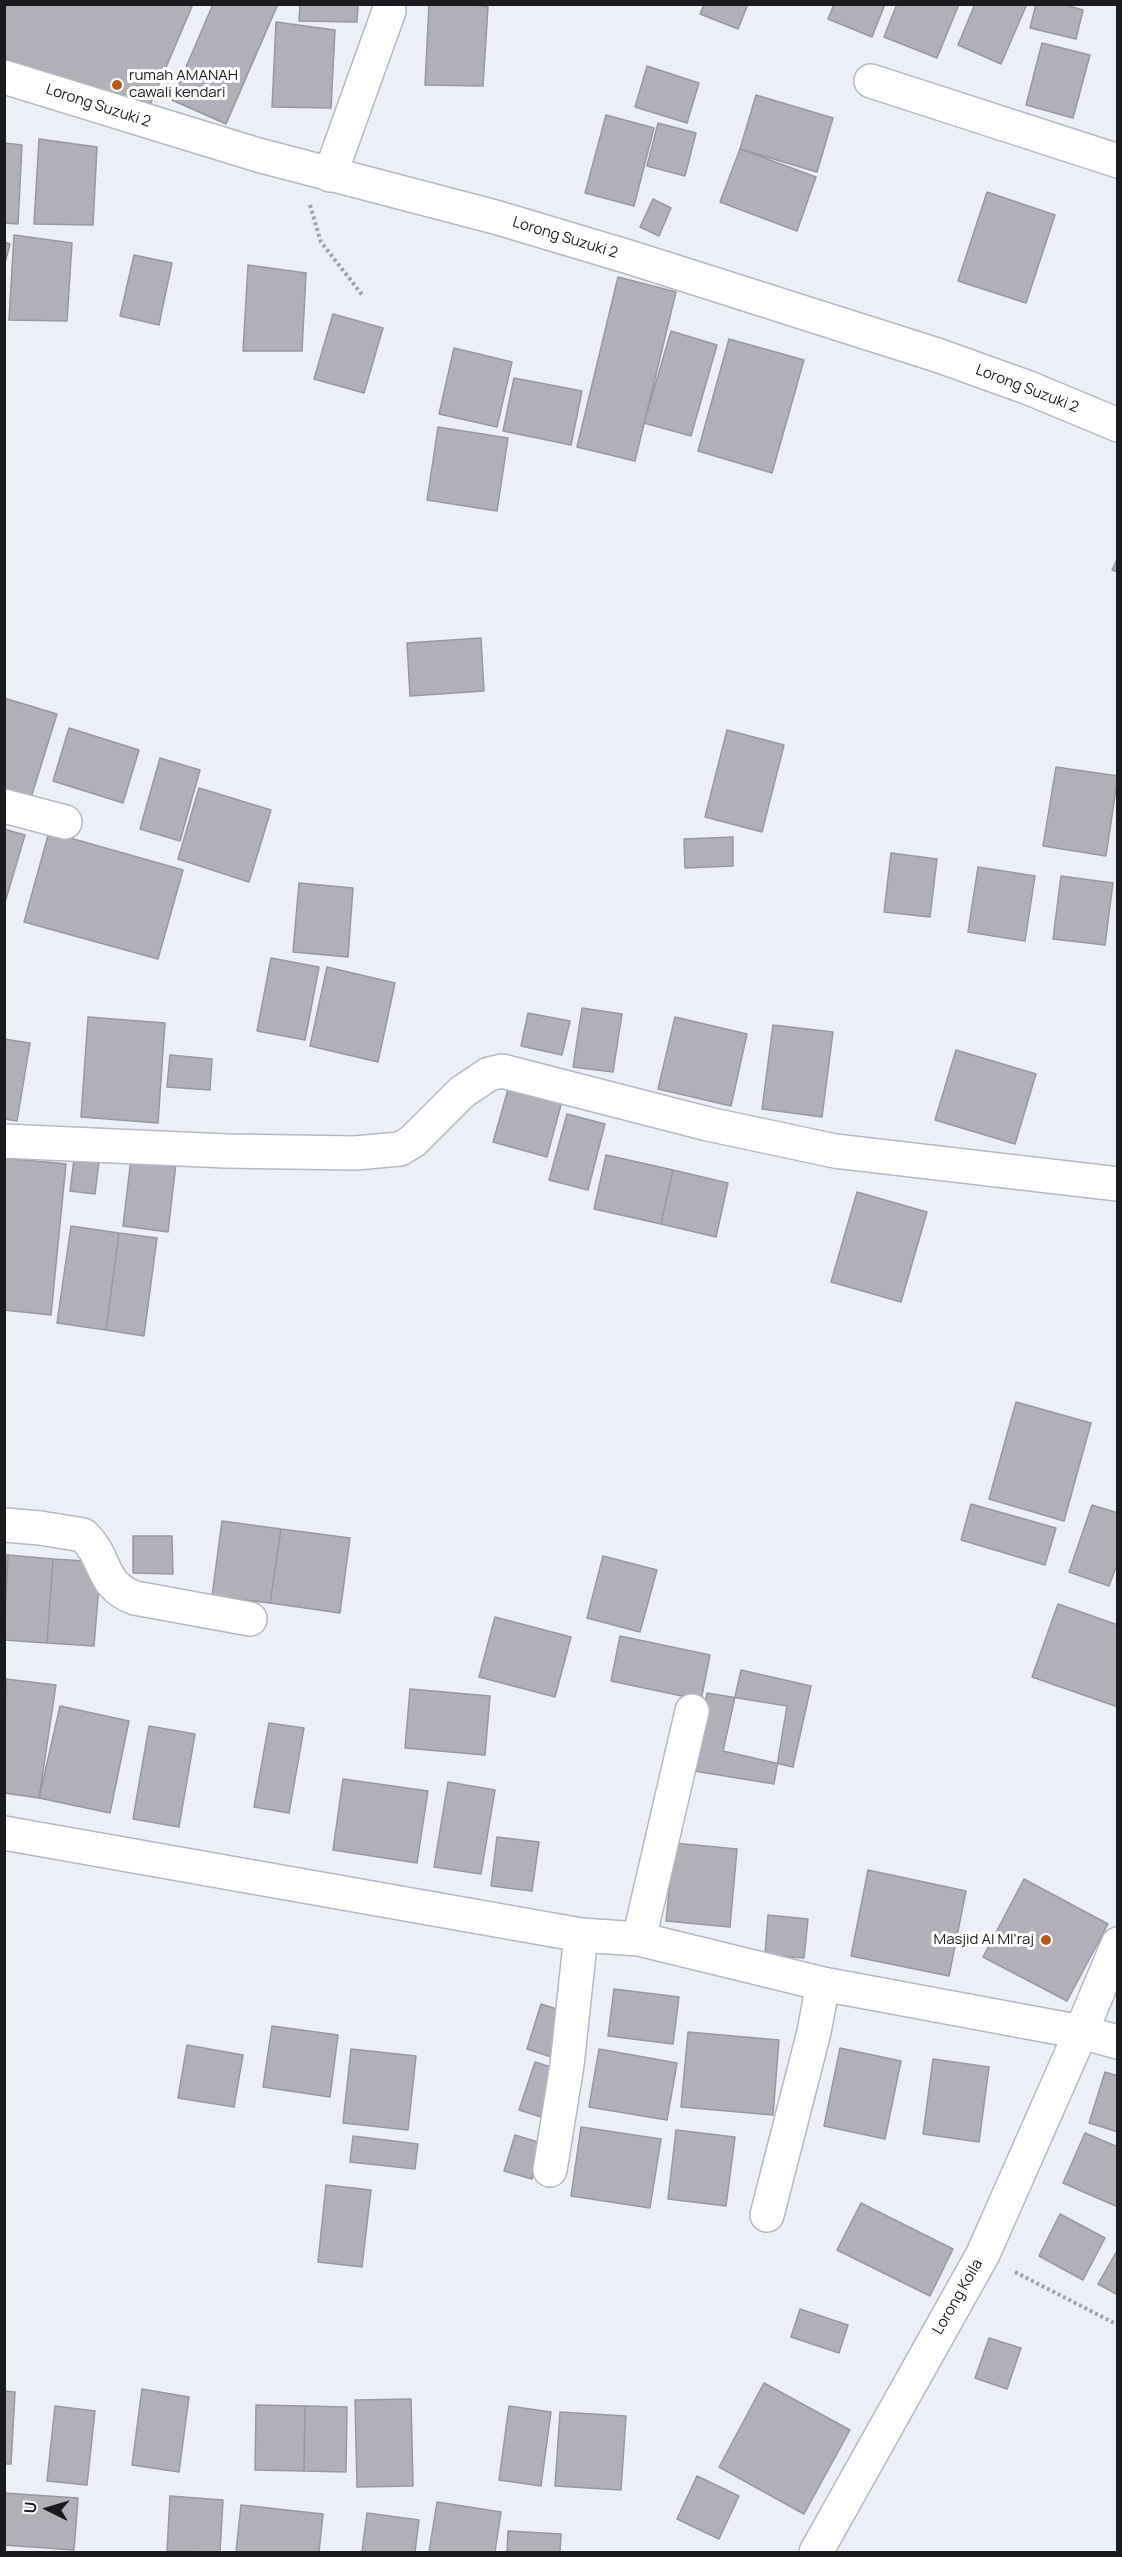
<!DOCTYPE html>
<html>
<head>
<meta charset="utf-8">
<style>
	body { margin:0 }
	#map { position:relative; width:1122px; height:2557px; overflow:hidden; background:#eceff7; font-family:Manrope,sans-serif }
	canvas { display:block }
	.frame { position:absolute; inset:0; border:6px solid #1a1b1e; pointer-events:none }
	.north { position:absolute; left:18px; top:2479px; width:60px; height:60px; -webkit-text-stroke:4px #fff; paint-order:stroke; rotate:275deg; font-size:16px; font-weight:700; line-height:24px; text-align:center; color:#1a1b1e }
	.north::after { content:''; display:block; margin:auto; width:21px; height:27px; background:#1a1b1e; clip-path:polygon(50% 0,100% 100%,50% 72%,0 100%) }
</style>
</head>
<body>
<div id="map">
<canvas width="1122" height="2557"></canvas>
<div class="frame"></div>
<div class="north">U</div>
</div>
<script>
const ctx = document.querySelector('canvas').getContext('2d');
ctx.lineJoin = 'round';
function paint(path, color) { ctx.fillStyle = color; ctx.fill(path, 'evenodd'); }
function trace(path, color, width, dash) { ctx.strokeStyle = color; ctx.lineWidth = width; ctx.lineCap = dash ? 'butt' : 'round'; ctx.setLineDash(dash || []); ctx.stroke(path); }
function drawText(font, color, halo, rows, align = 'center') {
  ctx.font = font + ' Manrope,sans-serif'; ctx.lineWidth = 6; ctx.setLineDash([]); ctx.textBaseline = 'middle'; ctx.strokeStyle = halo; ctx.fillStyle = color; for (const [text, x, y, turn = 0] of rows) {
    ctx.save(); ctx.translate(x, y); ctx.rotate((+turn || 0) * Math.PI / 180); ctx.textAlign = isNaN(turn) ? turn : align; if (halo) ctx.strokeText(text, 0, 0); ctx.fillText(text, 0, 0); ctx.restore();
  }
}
const building = new Path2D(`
	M4,4H193L147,112L4,58Z
	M213,4H278L226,124L172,100Z
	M300,4H358L357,22L299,21Z
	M429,4H466L488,7L483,86L425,85Z
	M704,4H748L738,29L700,14Z
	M834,4H885L872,37L828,19Z
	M897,4H959L937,58L884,37Z
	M975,4H1027L1001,64L958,45Z
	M1036,4H1062L1083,10L1076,39L1030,28Z
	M276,22L335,30L331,108L272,107Z
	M1042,43L1090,55L1073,118L1026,105Z
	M647,66L699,83L687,123L635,107Z
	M756,95L833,118L817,172L740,149Z
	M606,115L654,128L634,206L585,193Z
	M658,123L696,133L685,176L647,166Z
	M39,139L97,147L93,225L34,224Z
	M4,143L22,145L18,224L4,223Z
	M740,149L816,177L797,231L720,202Z
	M987,192L1055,215L1026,303L958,281Z
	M653,199L671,208L659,236L640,227Z
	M14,235L72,243L67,321L9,320Z
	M4,242L10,244L4,267Z
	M134,255L172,263L159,325L120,316Z
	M248,265L306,273L302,351H243Z
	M618,277L676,292L635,461L577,447Z
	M333,314L383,328L364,393L314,379Z
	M671,331L717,345L691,436L644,423Z
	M729,339L804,360L772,473L698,451Z
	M454,348L512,362L497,427L439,414Z
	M514,378L582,391L571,445L503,431Z
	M438,427L508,438L497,511L427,500Z
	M1118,557V572L1112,570Z
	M481,638L484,691L410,696L407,643Z
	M4,698L57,714L30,801L4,793Z
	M69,728L139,750L123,803L53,781Z
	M727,730L784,745L762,832L705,817Z
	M160,758L200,770L180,841L140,829Z
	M1056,767L1118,776L1106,856L1043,846Z
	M199,788L271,810L249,882L178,859Z
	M4,829L25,835L4,906Z
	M49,832L183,870L158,959L24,922Z
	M733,837V866L685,868L684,839Z
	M891,853L937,859L930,917L884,912Z
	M978,867L1035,876L1025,941L968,932Z
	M1061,876L1113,883L1105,945L1053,939Z
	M299,883L353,888L348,957L293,952Z
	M271,958L319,967L305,1040L257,1031Z
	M327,967L395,983L378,1062L310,1046Z
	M582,1008L622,1014L613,1072L573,1067Z
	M528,1013L570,1021L562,1055L521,1046Z
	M88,1017L165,1023L158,1123L81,1117Z
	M675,1017L747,1034L731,1106L658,1089Z
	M773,1025L833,1032L822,1117L762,1109Z
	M4,1039L30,1043L17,1121L4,1119Z
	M956,1050L1036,1074L1015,1144L935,1120Z
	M170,1055L212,1059L210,1090L167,1087Z
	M509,1086L562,1101L547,1157L493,1142Z
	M567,1114L605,1124L588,1190L549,1180Z
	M132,1150L177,1155L168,1232L123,1226Z
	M606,1155L673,1170L661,1224L594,1209Z
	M4,1158L66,1164L51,1315L4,1310Z
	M74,1159L99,1162L95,1194L70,1191Z
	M673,1170L728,1183L716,1237L661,1224Z
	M857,1192L927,1212L901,1302L831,1282Z
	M71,1226L119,1233L106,1330L57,1323Z
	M119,1233L157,1238L144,1336L106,1330Z
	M1016,1402L1091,1423L1064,1521L989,1499Z
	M971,1504L1056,1528L1045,1565L961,1540Z
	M1092,1505L1118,1513V1562L1109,1586L1069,1572Z
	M222,1521L281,1529L270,1603L212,1596Z
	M281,1529L350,1538L340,1613L270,1603Z
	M133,1536H172L173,1574L133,1573Z
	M4,1555H8L4,1594Z
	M8,1555L53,1559L47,1643L4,1640Z
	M603,1556L657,1570L640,1632L587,1618Z
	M53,1559L101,1562L94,1646L47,1643Z
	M1058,1604L1118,1625V1707L1032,1677Z
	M495,1617L571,1637L555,1697L479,1677Z
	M620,1636L710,1655L701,1700L611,1681Z
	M741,1670L811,1686L793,1767L723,1751Z
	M6,1679L56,1685L39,1798L4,1793Z
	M410,1689L490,1696L485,1755L405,1748Z
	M707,1693L787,1706L774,1784L694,1771Z
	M60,1706L129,1721L110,1813L39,1798Z
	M269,1723L304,1728L289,1813L254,1807Z
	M149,1726L195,1734L179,1827L133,1819Z
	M343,1779L428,1791L417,1863L333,1850Z
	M448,1782L495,1790L481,1874L434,1867Z
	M497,1837L539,1842L532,1891L491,1886Z
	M674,1843L737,1849L730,1927L666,1921Z
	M868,1870L966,1891L949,1976L851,1956Z
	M1024,1879L1108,1924L1067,2001L983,1957Z
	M768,1915L808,1919L804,1958L765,1955Z
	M614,1989L679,1997L673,2044L608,2036Z
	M541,2004L566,2012L551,2057L527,2049Z
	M272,2026L338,2035L330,2097L263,2087Z
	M688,2032L779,2040L773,2115L681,2107Z
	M187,2045L243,2055L234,2107L178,2098Z
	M840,2048L901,2061L885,2139L824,2126Z
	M351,2049L416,2056L408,2130L343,2123Z
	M599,2049L677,2063L667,2120L589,2107Z
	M933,2059L989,2067L979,2142L923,2134Z
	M535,2062L557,2069L541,2117L519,2110Z
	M1105,2072L1118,2076V2132L1089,2123Z
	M581,2127L661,2139L650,2208L571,2196Z
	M676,2130L735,2137L726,2206L668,2199Z
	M1085,2133L1118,2147V2207L1063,2183Z
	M515,2135L544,2144L532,2179L504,2171Z
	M353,2136L418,2144L415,2169L350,2162Z
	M326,2185L371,2190L362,2267L318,2262Z
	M861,2203L953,2249L930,2296L837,2250Z
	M1060,2214L1105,2238L1083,2280L1039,2256Z
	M1118,2249V2295L1098,2284Z
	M800,2309L848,2325L839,2353L791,2337Z
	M989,2338L1021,2348L1007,2389L975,2378Z
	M764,2383L850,2430L804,2514L719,2467Z
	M142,2389L189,2397L179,2472L132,2465Z
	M4,2391L15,2392L11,2464H4Z
	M411,2399L413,2486L357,2487L355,2400Z
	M256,2405L305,2406L304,2471L255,2470Z
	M55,2406L95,2411L87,2485L47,2481Z
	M305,2406L347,2407L346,2472L304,2471Z
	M509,2406L551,2412L541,2486L499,2480Z
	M560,2412L626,2416L621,2490L555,2486Z
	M697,2476L739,2496L719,2539L677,2519Z
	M4,2493L78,2498L74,2550L4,2545Z
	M170,2496L223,2500L220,2552L167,2551Z
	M437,2502L501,2512L495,2552H429Z
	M241,2505L323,2514L319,2552H236Z
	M367,2513L419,2520L415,2552H362Z
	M508,2531L561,2534L560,2552H507Z`);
const path = new Path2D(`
	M310,205L321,242L363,296
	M1015,2272L1118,2325`);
const minor = new Path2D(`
	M4,77L258,155L495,217L629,257L937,355L1029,388L1118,425
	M871,81L1118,161
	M330,175L389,11
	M4,806L65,822
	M4,1141L226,1151L355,1153L400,1149L413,1141L462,1092L489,1074L502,1071L708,1124L835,1151L1118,1184
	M4,1525L40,1528L83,1535C108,1558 99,1585 135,1598L250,1619
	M4,1833L581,1935L639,1939L823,1984L1081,2032L1118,2042
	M639,1939L692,1711
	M550,2170L567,2065L581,1935
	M767,2215L814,2032L823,1984
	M816,2552L983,2254L1081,2032L1118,1944`);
const markers = [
	[117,85,6,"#b95917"],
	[1046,1940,6,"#b95917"]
];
const poiNames = [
	["rumah AMANAH",129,76],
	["cawali kendari",129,93],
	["Masjid Al MI'raj",1034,1940,"right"]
];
const streetNames = [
	["Lorong Suzuki 2",98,106,18],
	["Lorong Suzuki 2",565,238,17],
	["Lorong Suzuki 2",1027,389,21],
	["Lorong Koila",958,2297,-60]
];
paint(building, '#b1afb8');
trace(building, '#99979f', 1.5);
trace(minor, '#b6b9c1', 36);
trace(path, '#a0a2a8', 4, [3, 3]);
trace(minor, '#fff', 33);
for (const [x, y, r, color] of markers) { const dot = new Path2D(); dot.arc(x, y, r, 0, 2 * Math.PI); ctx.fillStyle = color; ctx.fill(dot); trace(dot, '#fff', 2); }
drawText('15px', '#1a1b1e', '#fff', poiNames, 'left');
drawText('15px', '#1a1b1e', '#fff', streetNames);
</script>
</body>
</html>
